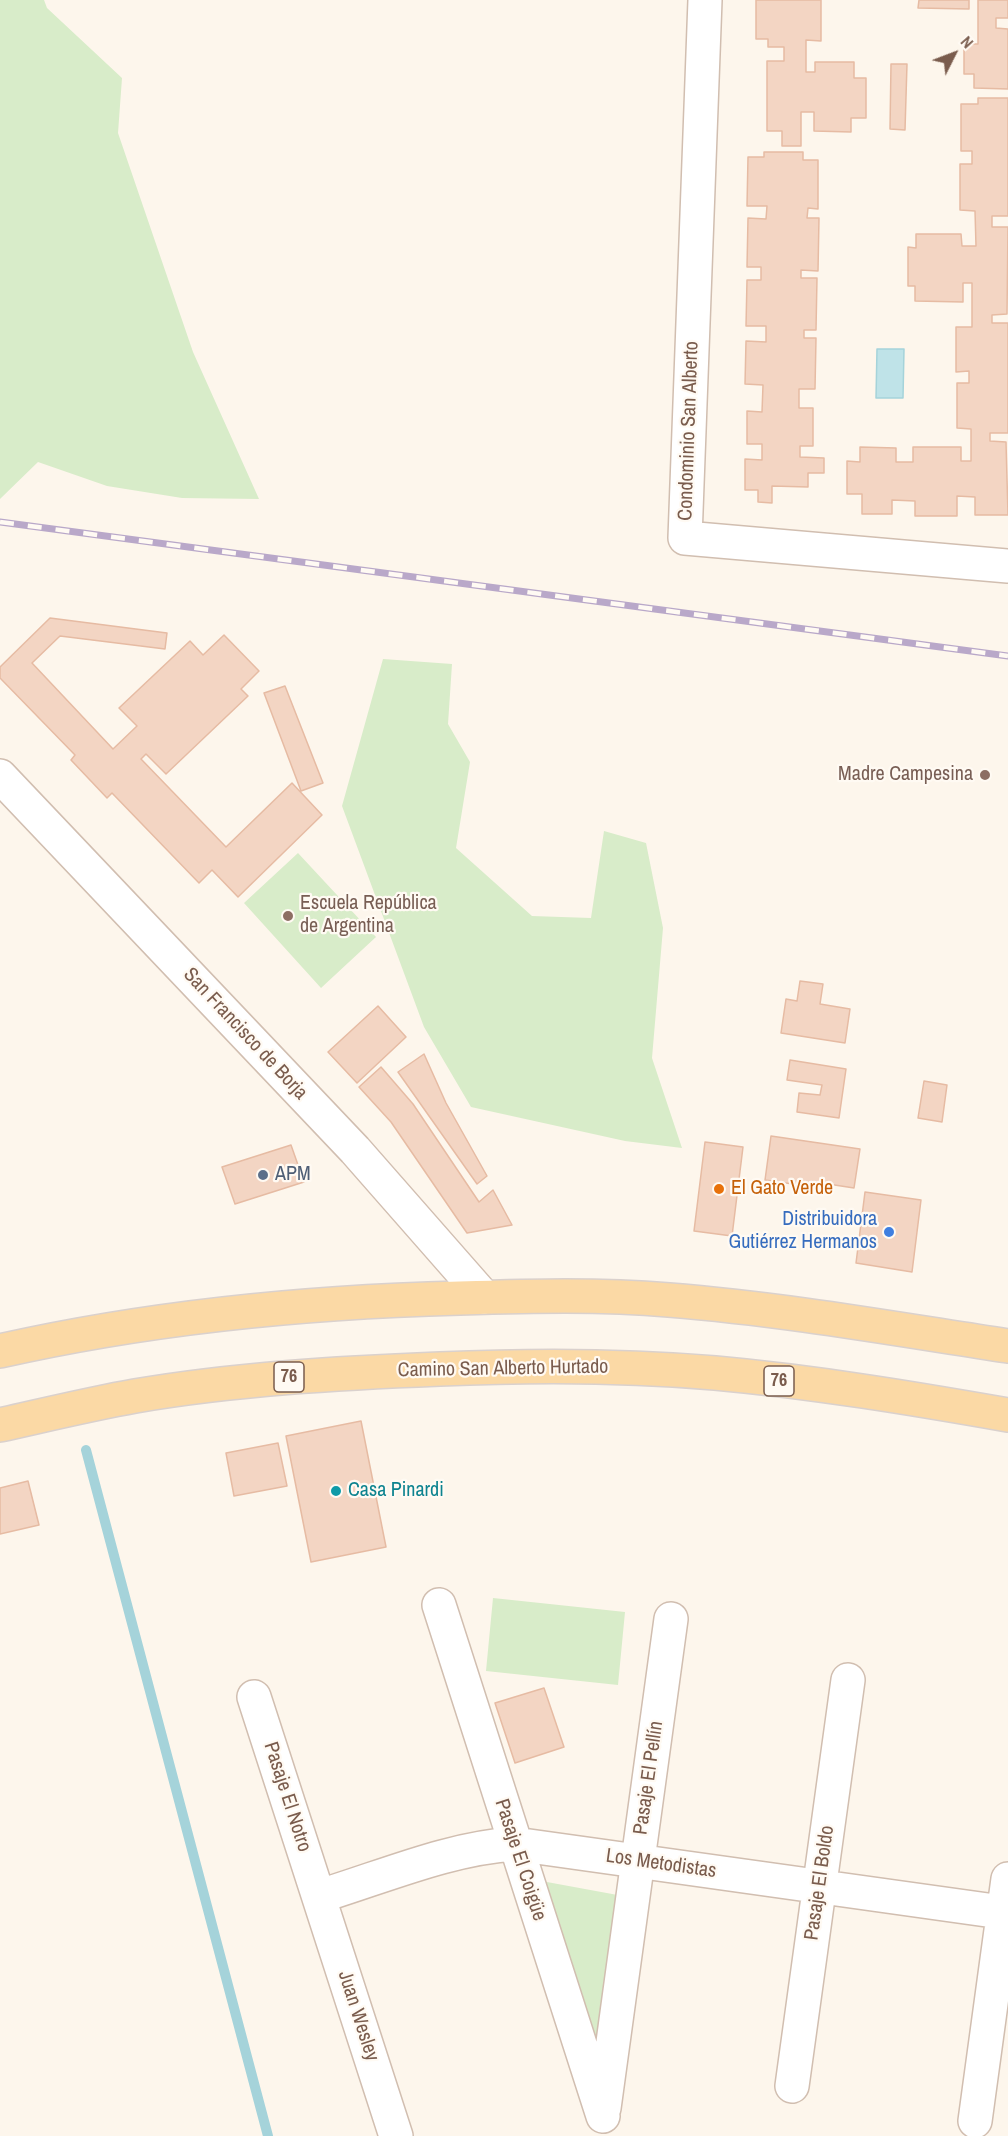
<!DOCTYPE html>
<html>
<head>
<meta charset="utf-8">
<style>
	body { margin:0 }
	#map { position:relative; width:1008px; height:2136px; overflow:hidden; background:#fdf6ec; font-family:"Archivo Narrow",sans-serif }
	canvas { display:block }
	.north { position:absolute; left:924px; top:24px; width:60px; height:60px; -webkit-text-stroke:4px #fffaf3; paint-order:stroke; rotate:48deg; font-size:16px; font-weight:700; line-height:24px; text-align:center; color:#7a5c4d }
	.north::after { content:''; display:block; margin:auto; width:21px; height:27px; background:#7a5c4d; clip-path:polygon(50% 0,100% 100%,50% 72%,0 100%) }
</style>
</head>
<body>
<div id="map">
<canvas width="1008" height="2136"></canvas>
<div class="north">N</div>
</div>
<script>
const ctx = document.querySelector('canvas').getContext('2d');
ctx.lineJoin = 'round';
function paint(path, color) { ctx.fillStyle = color; ctx.fill(path, 'evenodd'); }
function trace(path, color, width, dash) { ctx.strokeStyle = color; ctx.lineWidth = width; ctx.lineCap = dash ? 'butt' : 'round'; ctx.setLineDash(dash || []); ctx.stroke(path); }
function drawText(font, color, halo, rows, align = 'center') {
  ctx.font = font + ' "Archivo Narrow",sans-serif'; ctx.lineWidth = 4.5; ctx.setLineDash([]); ctx.textBaseline = 'middle'; ctx.strokeStyle = halo; ctx.fillStyle = color; for (const [text, x, y, turn = 0] of rows) {
    ctx.save(); ctx.translate(x, y); ctx.rotate((+turn || 0) * Math.PI / 180); ctx.textAlign = isNaN(turn) ? turn : align; if (halo) ctx.strokeText(text, 0, 0); ctx.fillText(text, 0, 0); ctx.restore();
  }
}
const green = new Path2D(`
	M0,0H44L47,8L122,78L118,133L193,352L259,499L182,498L107,486L38,462L0,499Z
	M383,659L452,664L448,724L470,762L456,848L532,916L591,918L604,831L646,843L663,928L652,1058L682,1148L625,1141L471,1107L424,1027L342,806Z
	M298,853L376,937L321,988L244,903Z
	M493,1598L625,1612L618,1685L486,1671Z
	M536,1880L623,1896L597,2055Z`);
const water = new Path2D(`
	M877,349H904L903,398H876Z`);
const stream = new Path2D(`
	M86,1450L268,2136`);
const building = new Path2D(`
	M756,0H821V41L806,40V72H815V62H854V78H866V118H851V132L814,131V112H801V146H782V131H767V61H784V47H768V39H756Z
	M919,0H969V9L918,8Z
	M978,0H1008V18H996V28L1008,29V89L974,88V74H964V44H978Z
	M891,64H907L905,130L890,129Z
	M978,98H1008V216H992V227H1008L1007,314L992,315V323H1008V433H990V441L1006,442L1008,515H975V497L957,496V516H915V501L892,500V514H862V494H847V461L860,462V447L896,448V462H913V447H961V461H971V429L957,428V383H969V371L956,372V327H972V283H963V302L915,301V286H908V247L916,248V234H961L962,246H976L975,211L960,210V164H972V151H961V104H978Z
	M764,152H803V160H818V209L808,208L807,218H819L818,271L801,270V278H817L816,330H804V338H816L815,389H799V408H813V446H800V457L824,458V473H808V487L772,486V503L758,502V490H745V459L762,460V444H747V411L762,412L763,385L745,384L746,341L766,342V326H746L747,280H761V267H747L748,218L766,219L767,206H747L748,157H764Z
	M50,618L167,633L165,649L60,636L32,663L113,749L137,726L119,708L190,641L203,655L224,635L259,671L241,689L248,696L166,774L146,754L141,759L226,847L292,783L322,815L238,897L212,870L199,883L112,793L107,798L71,760L75,755L0,678V667Z
	M285,686L323,783L301,791L264,693Z
	M800,981L823,984L820,1004L850,1009L845,1043L781,1033L786,999L797,1001Z
	M378,1006L406,1037L357,1083L328,1052Z
	M424,1054L446,1103L487,1176L477,1184L398,1072Z
	M790,1060L846,1069L839,1118L797,1112L799,1093L820,1095L822,1085L787,1080Z
	M381,1067L413,1104L479,1202L493,1190L512,1225L467,1233L391,1122L359,1087Z
	M924,1081L947,1085L942,1122L918,1118Z
	M771,1136L860,1149L854,1188L828,1184V1189L765,1180Z
	M705,1142L743,1147L732,1236L694,1231Z
	M291,1145L304,1182L235,1204L222,1167Z
	M865,1192L921,1200L912,1272L856,1263Z
	M361,1421L386,1547L311,1562L286,1436Z
	M278,1443L287,1486L234,1496L226,1453Z
	M28,1481L39,1525L0,1534V1488Z
	M544,1688L564,1747L515,1763L495,1703Z`);
const minor = new Path2D(`
	M705,0L685,538L1008,566
	M0,776L355,1150L484,1297
	M439,1605L603,2116
	M254,1697L396,2136
	M320,1896C383,1877 449,1848 515,1844L1008,1913
	M792,2086L848,1680
	M604,2108L671,1619
	M975,2121L1008,1879`);
const major = new Path2D(`
	M0,1351C151,1317 306,1302 460,1298C530,1296 600,1294 669,1300C783,1309 896,1329 1008,1346
	M0,1425C45,1415 90,1404 135,1396C235,1379 338,1373 440,1369C531,1365 624,1365 715,1373C814,1382 911,1398 1008,1415`);
const rail = new Path2D(`
	M0,522L1008,656`);
const markers = [
	[985,775,6,"#8d6e63"],
	[288,916,6,"#8d6e63"],
	[263,1175,6,"#5c6f8a"],
	[719,1189,6,"#e8710a"],
	[889,1232,6,"#3f7fe0"],
	[336,1491,6,"#0f9aa8"]
];
const shields = [
	[289,1377,30],
	[779,1381,30]
];
const shieldNames = [
	["76",289,1377],
	["76",779,1381]
];
const streetNames = [
	["Condominio San Alberto",689,431,-88],
	["San Francisco de Borja",245,1034,47],
	["Camino San Alberto Hurtado",503,1369,-1],
	["Pasaje El Pellín",649,1778,-82],
	["Pasaje El Notro",287,1797,72],
	["Pasaje El Coigüe",520,1860,72],
	["Los Metodistas",661,1864,8],
	["Pasaje El Boldo",820,1883,-82],
	["Juan Wesley",358,2016,72]
];
const educationNames = [
	["Madre Campesina",973,775],
	["Escuela República",300,904,"left"],
	["de Argentina",300,927,"left"]
];
const serviceNames = [
	["APM",275,1175]
];
const foodNames = [
	["El Gato Verde",731,1189]
];
const shopNames = [
	["Distribuidora",877,1220],
	["Gutiérrez Hermanos",877,1243]
];
const cultureNames = [
	["Casa Pinardi",348,1491]
];
paint(green, '#d8ecc9');
paint(water, '#bfe3e8');
trace(water, '#a5d3da', 1.5);
trace(stream, '#a5d3da', 10);
paint(building, '#f3d5c3');
trace(building, '#e6bba3', 1.5);
trace(minor, '#d1beb0', 36);
trace(major, '#dad1cd', 36);
trace(minor, '#fff', 33);
trace(major, '#fbd9a5', 33);
trace(rail, '#b9a8c9', 7);
trace(rail, '#fffaf3', 4.5, [14]);
for (const [x, y, r, color] of markers) { const dot = new Path2D(); dot.arc(x, y, r, 0, 2 * Math.PI); ctx.fillStyle = color; ctx.fill(dot); trace(dot, '#fffaf3', 2); }
for (const [x, y, w] of shields) { const box = new Path2D(); box.roundRect(x - w / 2, y - 15, w, 30, 4.5); ctx.fillStyle = '#fffaf3'; ctx.fill(box); trace(box, '#7a5c4d', 1.5); }
drawText('bold 18px', '#7a5c4d', null, shieldNames);
drawText('20px', '#7a5c4d', '#fffaf3', streetNames);
drawText('20px', '#785e54', '#fffaf3', educationNames, 'right');
drawText('20px', '#4e5e75', '#fffaf3', serviceNames, 'left');
drawText('20px', '#c56008', '#fffaf3', foodNames, 'left');
drawText('20px', '#366cbe', '#fffaf3', shopNames, 'right');
drawText('20px', '#0d838f', '#fffaf3', cultureNames, 'left');
</script>
</body>
</html>
